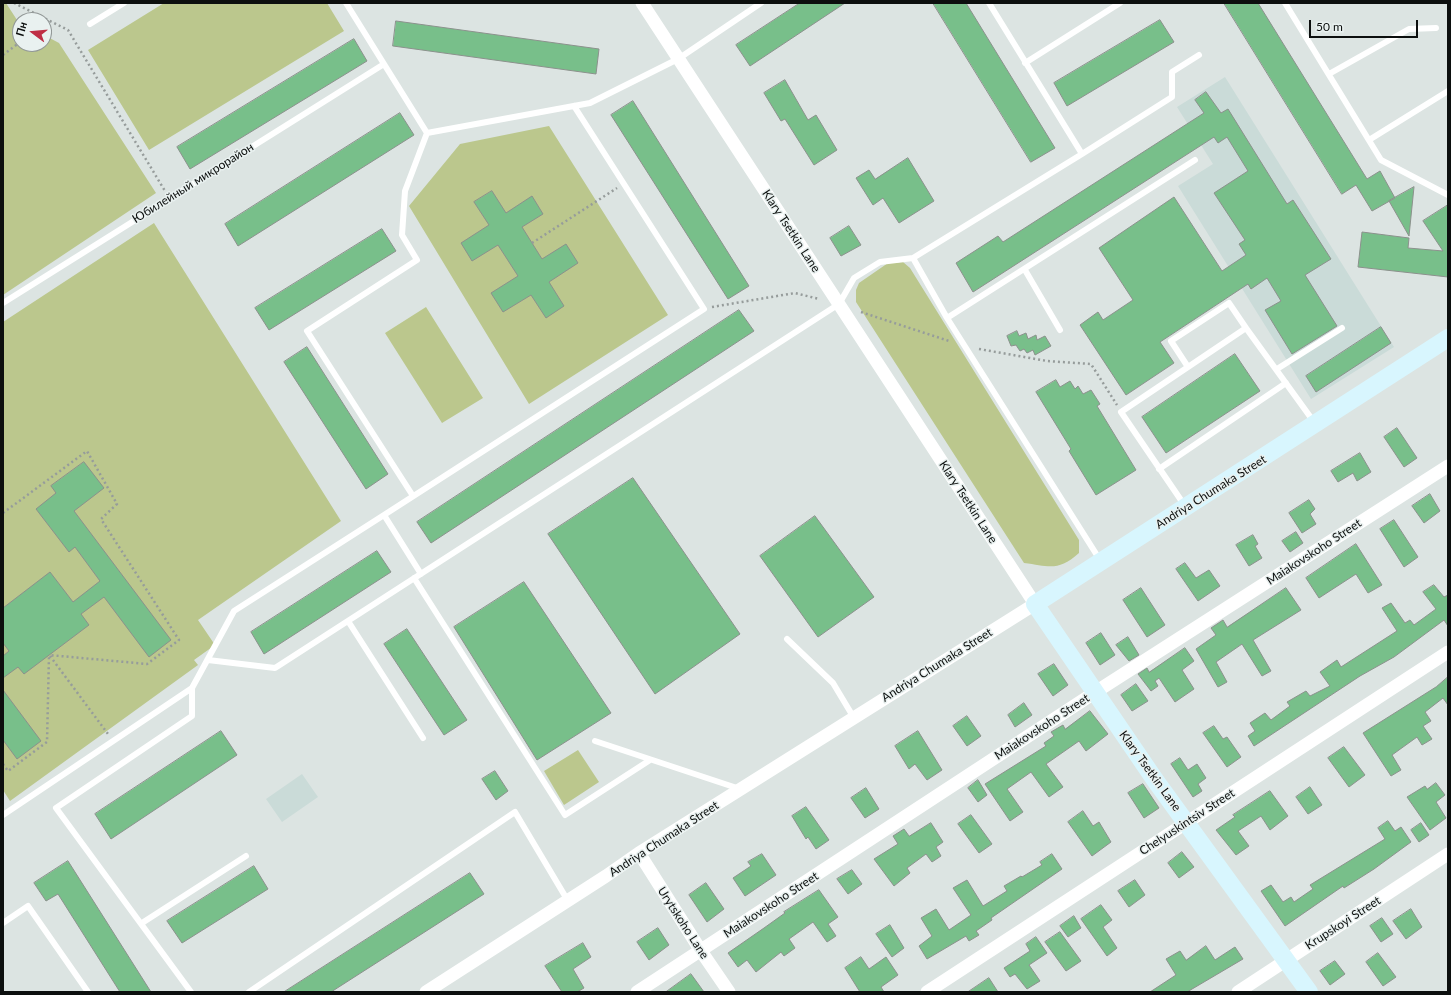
<!DOCTYPE html>
<html>
<head>
<meta charset="utf-8">
<style>
	body { margin:0 }
	#map { position:relative; width:1451px; height:995px; overflow:hidden; background:#dce4e2; font-family:Lato,sans-serif }
	canvas { display:block }
	.frame { position:absolute; inset:0; border:4px solid #0c0f0e; pointer-events:none }
	.north { position:absolute; left:12px; top:12px; width:40px; height:40px; box-sizing:border-box; background:#e9f1f0; border:1px solid #919796; border-radius:50%; rotate:286deg; font-size:11px; font-weight:700; line-height:16px; text-align:center; color:#0c0f0e }
	.north::after { content:''; display:block; margin:auto; width:14px; height:18px; background:#bf2e45; clip-path:polygon(50% 0,100% 100%,50% 72%,0 100%) }
	.scale { position:absolute; left:1309px; top:20px; width:109px; height:18px; box-sizing:border-box; border:2px solid #0c0f0e; border-top:0; padding-left:5px; font-size:12px; line-height:14px; white-space:nowrap; color:#0c0f0e; -webkit-text-stroke:3px #e9f1f0; paint-order:stroke }
</style>
</head>
<body>
<div id="map">
<canvas width="1451" height="995"></canvas>
<div class="frame"></div>
<div class="north">Пн</div>
<div class="scale">50 m</div>
</div>
<script>
const ctx = document.querySelector('canvas').getContext('2d');
ctx.lineJoin = 'round';
function paint(path, color) { ctx.fillStyle = color; ctx.fill(path, 'evenodd'); }
function trace(path, color, width, dash) { ctx.strokeStyle = color; ctx.lineWidth = width; ctx.lineCap = dash ? 'butt' : 'round'; ctx.setLineDash(dash || []); ctx.stroke(path); }
function drawText(font, color, halo, rows, align = 'center') {
  ctx.font = font + ' Lato,sans-serif'; ctx.lineWidth = 3; ctx.setLineDash([]); ctx.textBaseline = 'middle'; ctx.strokeStyle = halo; ctx.fillStyle = color; for (const [text, x, y, turn = 0] of rows) {
    ctx.save(); ctx.translate(x, y); ctx.rotate((+turn || 0) * Math.PI / 180); ctx.textAlign = isNaN(turn) ? turn : align; if (halo) ctx.strokeText(text, 0, 0); ctx.fillText(text, 0, 0); ctx.restore();
  }
}
const built = new Path2D(`
	M1225,77L1394,347L1311,399L1178,186L1213,164L1177,107Z
	M302,774L318,797L282,822L266,799Z`);
const green = new Path2D(`
	M3,3H6L17,20L20,22V44H44V35L59,43L156,193L3,295Z
	M164,3H327L344,31L149,150L88,50Z
	M549,126L668,315L529,404L409,206L460,144Z
	M154,223L341,521L198,620L215,645L194,660L198,665L10,801L3,790V322Z
	M903,262L910,268L1079,540V553C1058,572 1049,566 1024,563L856,302V290L859,283L888,263Z
	M426,307L483,398L442,423L385,333Z
	M578,750L599,782L564,805L544,771Z`);
const building = new Path2D(`
	M800,3H845L750,66L736,45Z
	M933,3H966L1055,148L1031,162Z
	M1224,3H1258L1367,179L1380,171L1395,198L1372,211L1356,185L1342,194Z
	M1160,20L1174,42L1067,106L1054,83Z
	M396,21L599,49L596,74L393,46Z
	M354,39L367,61L190,169L177,147Z
	M785,80L808,120L816,115L837,150L814,165L785,119L781,121L764,93Z
	M1206,92L1221,113L1228,109L1287,204L1293,200L1331,259L1305,275L1337,326L1292,354L1265,310L1281,301L1267,278L1251,289L1248,284L1160,342L1174,363L1126,395L1080,325L1098,312L1103,320L1133,300L1099,248L1174,197L1222,271L1246,255L1239,244L1245,240L1214,193L1248,171L1227,137L1218,143L1214,137L973,292L956,263L998,236L1003,242L1204,113L1195,100Z
	M633,101L749,286L728,299L611,115Z
	M400,113L414,135L238,246L225,224Z
	M908,158L934,201L899,223L883,198L873,205L856,178L869,170L875,179Z
	M1414,187L1409,236L1389,201Z
	M492,191L506,213L532,196L543,214L522,227L542,259L566,244L578,263L549,282L564,306L546,318L531,295L503,312L491,293L518,276L498,245L472,261L461,243L489,225L474,202Z
	M1448,205V277L1358,267L1362,232L1409,238L1408,248L1443,251L1423,221Z
	M849,226L861,245L841,256L830,238Z
	M382,229L396,251L269,330L255,308Z
	M739,310L754,331L431,543L417,522Z
	M1381,327L1391,343L1316,392L1306,376Z
	M1017,331L1019,336L1026,333L1028,339L1036,335L1037,340L1045,336L1051,346L1035,355L1033,350L1027,353L1024,349L1020,351L1016,345L1011,346L1007,336Z
	M307,347L388,474L366,489L284,362Z
	M1235,354L1260,391L1166,453L1142,417Z
	M1056,380L1060,387L1070,381L1075,389L1078,386L1083,394L1091,390L1100,404L1097,406L1136,470L1096,495L1069,451L1071,449L1036,392Z
	M1397,428L1417,458L1404,467L1384,437Z
	M1360,453L1371,472L1357,481L1353,473L1338,482L1331,471Z
	M84,462L104,488L74,511L171,640L149,657L104,597L81,614L89,625L24,674L18,667L3,678V656L9,651L3,643V608L50,572L73,602L100,581L75,547L69,552L36,509L56,493L51,486Z
	M633,478L740,634L655,694L548,534Z
	M1430,494L1440,511L1424,523L1412,506Z
	M1309,500L1315,509L1310,514L1316,524L1302,533L1289,513Z
	M815,516L874,597L818,637L760,556Z
	M1394,520L1418,557L1404,567L1380,529Z
	M1296,532L1303,543L1290,552L1282,541Z
	M1253,535L1258,544L1255,546L1262,558L1249,566L1236,545Z
	M1356,544L1382,585L1368,593L1356,574L1319,598L1306,578Z
	M377,551L391,572L264,654L251,632Z
	M1185,563L1196,578L1209,570L1220,586L1198,601L1176,569Z
	M524,582L611,713L537,760L454,627Z
	M1434,585L1444,597L1448,595V626L1444,620L1394,657L1360,676L1254,746L1248,736L1255,731L1250,723L1265,713L1271,720L1290,706L1287,702L1306,691L1310,696L1330,686L1320,672L1337,660L1341,667L1397,631L1382,608L1391,603L1405,623L1410,620L1414,625L1436,609L1423,592Z
	M1141,588L1165,625L1147,637L1123,600Z
	M1286,588L1301,610L1253,640L1271,671L1262,676L1242,644L1216,662L1227,682L1218,687L1196,649L1216,635L1211,628L1223,620L1227,627Z
	M407,629L467,720L444,735L384,644Z
	M1101,633L1115,655L1100,665L1086,643Z
	M1128,637L1139,655L1129,661L1116,645Z
	M1185,648L1194,661L1182,670L1194,689L1175,702L1159,678L1155,681L1158,686L1151,691L1138,674L1147,668L1149,672Z
	M1054,664L1068,685L1053,696L1038,674Z
	M1448,677V705L1443,698L1425,712L1431,721L1423,726L1432,739L1422,745L1417,737L1392,755L1401,770L1391,776L1363,733L1436,687Z
	M1136,684L1148,701L1132,711L1121,695Z
	M3,690L41,741L17,759L3,740Z
	M1024,703L1032,715L1015,727L1008,715Z
	M1090,711L1108,734L1086,751L1079,741L1046,764L1063,787L1049,797L1031,772L1007,789L1023,812L1010,821L985,784L1046,746L1044,743L1054,736L1051,732L1063,725L1065,729Z
	M967,716L981,736L967,746L953,726Z
	M1214,726L1223,739L1227,737L1241,757L1227,767L1203,733Z
	M221,731L237,755L111,839L95,814Z
	M918,731L942,770L927,780L915,764L909,769L895,746Z
	M1344,747L1365,775L1349,787L1328,758Z
	M1180,758L1188,770L1197,764L1206,778L1198,784L1202,791L1193,797L1171,764Z
	M495,771L508,791L496,800L482,779Z
	M978,780L987,795L978,802L968,788Z
	M1436,783L1445,795L1436,802L1446,818L1430,830L1407,797L1425,786L1427,789Z
	M1143,784L1159,808L1144,818L1128,793Z
	M1310,787L1322,805L1308,814L1296,797Z
	M866,788L879,809L865,818L851,798Z
	M1270,791L1288,816L1270,830L1261,816L1238,831L1249,846L1236,855L1216,830L1235,817L1233,815Z
	M806,807L829,840L816,849L808,837L806,839L792,816Z
	M1083,811L1093,826L1099,822L1111,842L1092,856L1068,822Z
	M971,815L992,844L979,853L958,824Z
	M1388,821L1395,831L1401,827L1411,842L1374,869L1344,888L1343,886L1285,926L1261,891L1271,885L1283,902L1291,897L1294,902L1313,889L1310,885L1385,839L1378,828Z
	M931,823L943,842L936,847L941,856L932,862L926,854L907,868L910,873L894,886L874,859L898,844L893,836L904,829L909,836Z
	M1421,823L1429,835L1419,842L1411,830Z
	M1182,852L1194,867L1179,878L1168,863Z
	M762,854L776,875L745,896L733,878L751,866L748,862Z
	M1052,854L1062,869L991,918L992,920L976,931L979,935L969,941L966,936L927,959L919,946L932,936L921,918L936,909L949,930L971,915L953,888L967,880L983,906L1007,891L1004,886L1021,876L1022,877L1042,865L1040,862Z
	M68,861L151,992H120L58,894L46,901L34,883Z
	M254,866L268,889L182,943L167,921Z
	M852,870L862,884L848,894L837,879Z
	M470,873L484,894L331,992H284Z
	M1135,880L1145,895L1129,907L1118,891Z
	M706,883L724,909L707,922L689,895Z
	M819,890L838,917L828,924L836,936L827,942L813,922L789,939L795,948L784,956L781,952L756,972L747,960L738,967L728,953L764,928L785,913L784,912Z
	M1101,905L1112,920L1103,927L1117,948L1107,956L1081,919Z
	M1411,909L1422,927L1406,939L1393,921Z
	M1074,916L1081,928L1068,937L1060,926Z
	M1382,918L1393,934L1381,942L1370,926Z
	M890,925L904,948L892,957L876,934Z
	M658,928L669,945L649,960L637,942Z
	M1060,932L1081,961L1066,971L1045,942Z
	M1036,937L1047,953L1029,965L1040,981L1027,989L1015,974L1010,977L1004,968L1030,951L1026,944Z
	M583,943L591,957L573,969L584,988L577,992H562L545,966Z
	M1206,946L1215,960L1235,947L1243,959L1187,992H1150L1176,975L1166,959L1180,951L1186,960Z
	M1378,953L1396,977L1383,986L1366,962Z
	M861,957L869,969L886,957L898,975L881,987L884,992H860L845,968Z
	M1335,961L1345,974L1330,985L1320,971Z
	M691,974L704,992H666Z
	M989,978L998,992H968Z`);
const path = new Path2D(`
	M14,3L68,30L165,191
	M44,24L49,21
	M3,55L20,42
	M532,243L617,188
	M712,307L795,293L819,299
	M861,312L949,341
	M979,349L1047,361L1091,364L1117,405
	M3,513L87,451L117,504L101,519L179,640L147,664L49,655
	M50,656L108,734
	M3,764L8,771L47,742L49,655`);
const lane = new Path2D(`
	M346,3L427,133
	M1285,3L1381,160L1448,195
	M90,24L124,3
	M1025,63L1120,3
	M1329,74L1409,29L1436,28
	M1369,140L1448,91
	M1082,154L1172,97V72L1199,55
	M913,258L947,318L1100,560
	M1025,270L1060,330
	M3,303L384,64
	M947,318L1195,160
	M1246,328L1314,422
	M1277,369L1342,328
	M1159,469L1286,383
	M413,496L307,331L417,260L402,235L405,191L427,133L590,103L678,59L761,3
	M1185,506L1121,412L1188,367L1171,341L1229,303L1246,328L1188,367
	M384,515L704,309L574,106
	M414,578L565,815L650,760
	M348,621L423,738
	M787,639L833,683L854,718
	M208,660L275,668L839,304L854,278L880,262L913,258L1082,154L989,3
	M595,741L740,789
	M3,815L192,688
	M3,923L28,906L88,992
	M142,923L246,856
	M191,992L56,808L192,716V688L234,611L384,515L421,574
	M249,992L515,812L568,901`);
const street = new Path2D(`
	M639,853L701,951L729,992
	M426,992L606,876L639,853L1035,604L642,3
	M637,992L1094,693L1448,466
	M927,992L1448,652
	M1238,992L1448,854`);
const secondary = new Path2D(`
	M1309,992L1155,780L1035,604L1448,338`);
const streetNames = [
	["Юбилейный микрорайон",193,183,-32],
	["Klary Tsetkin Lane",791,231,57],
	["Andriya Chumaka Street",1211,492,-32],
	["Klary Tsetkin Lane",968,502,57],
	["Maiakovskoho Street",1314,552,-33],
	["Andriya Chumaka Street",937,665,-32],
	["Maiakovskoho Street",1042,727,-33],
	["Klary Tsetkin Lane",1150,771,54],
	["Chelyuskintsiv Street",1187,822,-33],
	["Andriya Chumaka Street",664,839,-33],
	["Maiakovskoho Street",771,905,-33],
	["Urytskoho Lane",683,923,57],
	["Krupskoyi Street",1343,923,-33]
];
paint(built, '#cadbd8');
paint(green, '#bbc78d');
paint(building, '#78bf8a');
trace(building, '#8b918c', 1);
trace(path, '#969c9b', 2.5, [2, 3]);
trace(lane, '#fff', 6);
trace(street, '#fff', 13);
trace(secondary, '#d8f6fe', 18);
drawText('12px', '#0c0f0e', '#e9f1f0', streetNames);
</script>
</body>
</html>
